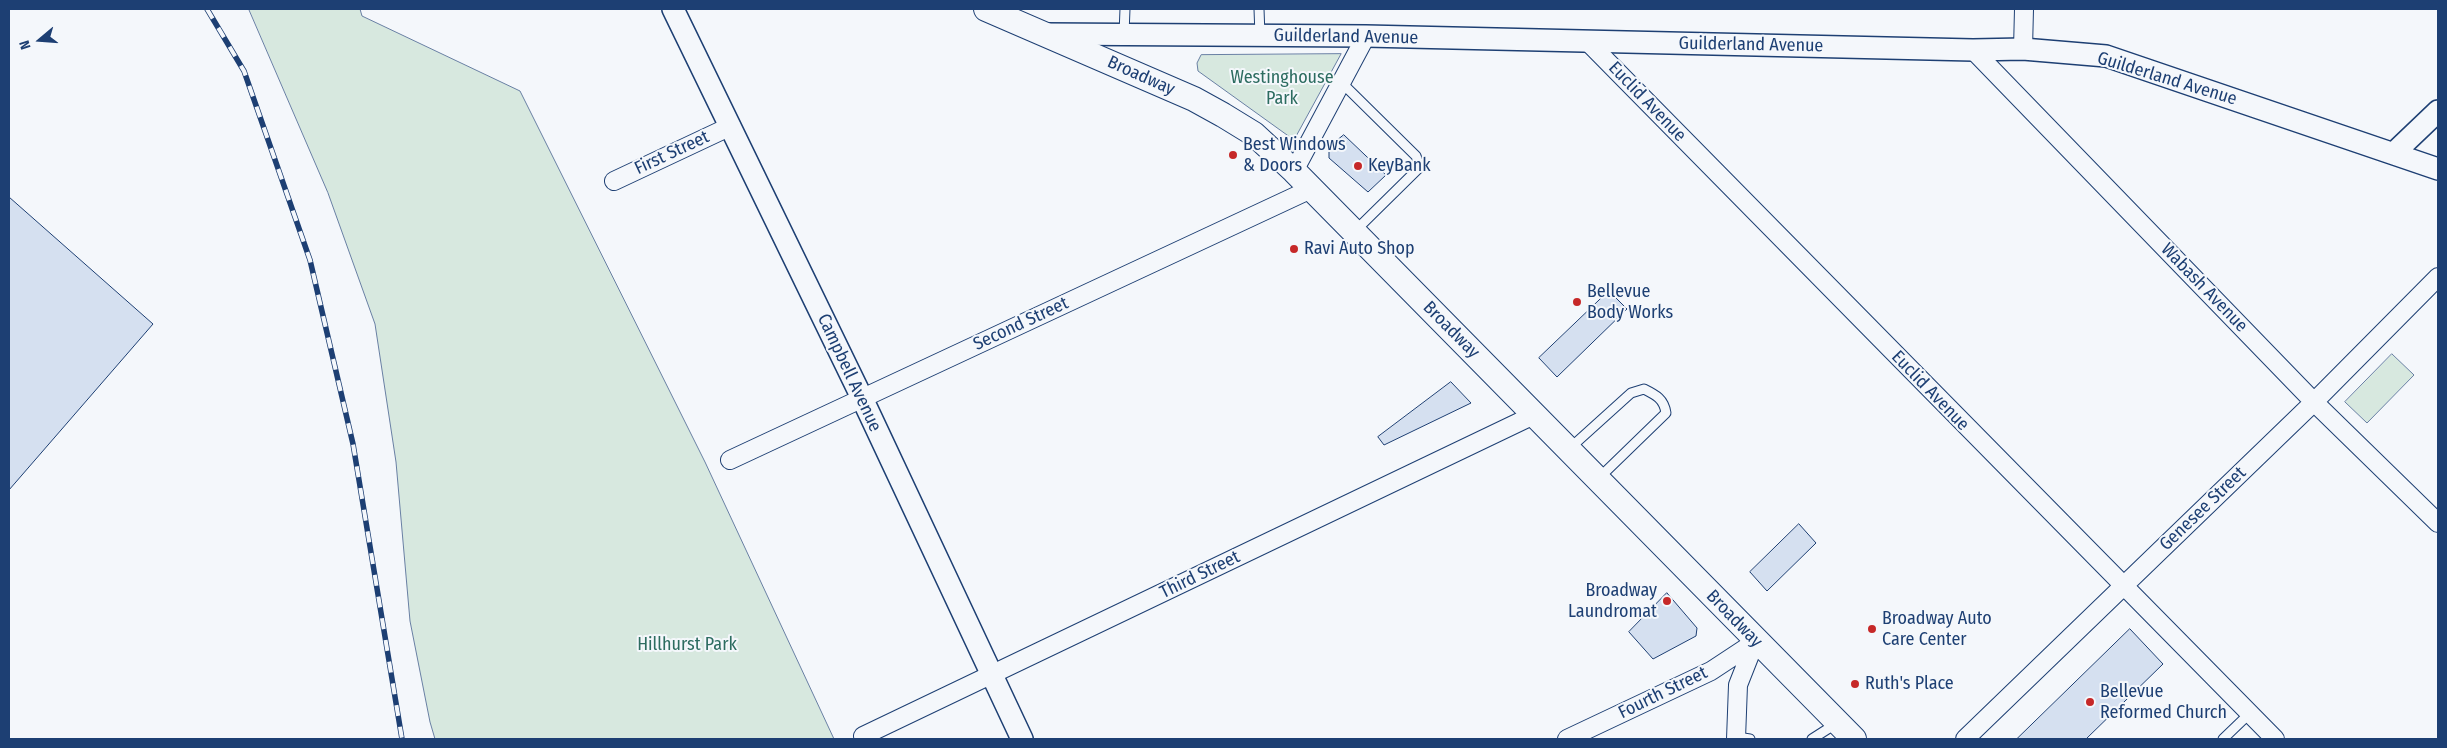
<!DOCTYPE html>
<html>
<head>
<meta charset="utf-8">
<style>
	body { margin:0 }
	#map { position:relative; width:2447px; height:748px; overflow:hidden; background:#f4f7fb; font-family:"Fira Sans Condensed",sans-serif }
	canvas { display:block }
	.frame { position:absolute; inset:0; border:10px solid #1d3f73; pointer-events:none }
	.north { position:absolute; left:15px; top:15px; width:50px; height:50px; -webkit-text-stroke:4px #f4f7fb; paint-order:stroke; rotate:252deg; font-size:14px; font-weight:700; line-height:20px; text-align:center; color:#1d3f73 }
	.north::after { content:''; display:block; margin:auto; width:18px; height:22px; background:#1d3f73; clip-path:polygon(50% 0,100% 100%,50% 72%,0 100%) }
</style>
</head>
<body>
<div id="map">
<canvas width="2447" height="748"></canvas>
<div class="frame"></div>
<div class="north">N</div>
</div>
<script>
const ctx = document.querySelector('canvas').getContext('2d');
ctx.lineJoin = 'round';
function paint(path, color) { ctx.fillStyle = color; ctx.fill(path, 'evenodd'); }
function trace(path, color, width, dash) { ctx.strokeStyle = color; ctx.lineWidth = width; ctx.lineCap = dash ? 'butt' : 'round'; ctx.setLineDash(dash || []); ctx.stroke(path); }
function drawText(font, color, halo, rows, align = 'center') {
  ctx.font = font + ' "Fira Sans Condensed",sans-serif'; ctx.lineWidth = 4; ctx.setLineDash([]); ctx.textBaseline = 'middle'; ctx.strokeStyle = halo; ctx.fillStyle = color; for (const [text, x, y, turn = 0] of rows) {
    ctx.save(); ctx.translate(x, y); ctx.rotate((+turn || 0) * Math.PI / 180); ctx.textAlign = isNaN(turn) ? turn : align; if (halo) ctx.strokeText(text, 0, 0); ctx.fillText(text, 0, 0); ctx.restore();
  }
}
const green = new Path2D(`
	M249,9H360L362,16L520,91L705,462L834,739H435L430,722L410,621L396,462L375,324L328,193Z
	M1341,54L1294,140L1198,71L1197,63L1201,55Z
	M2392,354L2414,375L2367,423L2345,402Z`);
const building = new Path2D(`
	M1344,135L1386,175L1368,192L1329,158V147Z
	M9,197L153,324L9,490Z
	M1609,291L1627,309L1557,377L1539,358Z
	M1451,382L1471,403L1384,445L1378,437Z
	M1799,524L1816,543L1767,591L1750,572Z
	M1667,593L1697,628L1696,636L1653,659L1629,632Z
	M2130,629L2163,664L2086,739H2017Z`);
const service = new Path2D(`
	M1259,9L1260,36
	M1124,34L1125,9
	M1341,82L1416,156L1420,167L1354,232
	M1569,449L1631,393L1644,389C1656,395 1664,399 1666,413L1599,478
	M1737,737L1750,739
	M1812,739L1837,723
	M2223,739L2249,714`);
const minor = new Path2D(`
	M1588,42L2275,739
	M2023,49L2024,9
	M1973,50L2314,402L2438,523
	M1294,171L1366,36
	M614,181L731,126
	M730,460L1311,189
	M863,736L1536,414
	M1567,739L1711,671L1755,642
	M1736,739L1738,685L1755,642
	M1965,739L2314,402L2438,277`);
const tertiary = new Path2D(`
	M673,9L862,398L1022,739
	M1045,34L1366,36L1973,50L2023,49L2106,56L2438,169
	M2394,153L2438,111`);
const secondary = new Path2D(`
	M986,9L1194,99L1223,115L1254,134L1294,171L1854,739`);
const rail = new Path2D(`
	M207,9L244,71L310,260L353,444L402,739`);
const markers = [
	[1233,155,5,"#c62828"],
	[1358,166,5,"#c62828"],
	[1294,249,5,"#c62828"],
	[1577,302,5,"#c62828"],
	[1667,601,5,"#c62828"],
	[1872,629,5,"#c62828"],
	[1855,684,5,"#c62828"],
	[2090,702,5,"#c62828"]
];
const streetNames = [
	["Guilderland Avenue",1346,37,1],
	["Guilderland Avenue",1751,45,1],
	["Broadway",1141,76,24],
	["Guilderland Avenue",2167,79,17],
	["Euclid Avenue",1647,102,46],
	["First Street",672,153,-25],
	["Wabash Avenue",2204,288,46],
	["Second Street",1021,324,-25],
	["Broadway",1451,330,45],
	["Campbell Avenue",849,373,65],
	["Euclid Avenue",1930,391,46],
	["Genesee Street",2203,509,-44],
	["Third Street",1200,575,-26],
	["Broadway",1734,619,46],
	["Fourth Street",1663,693,-26]
];
const parkNames = [
	["Westinghouse",1282,78],
	["Park",1282,99],
	["Hillhurst Park",687,645]
];
const poiNames = [
	["Best Windows",1243,145],
	["& Doors",1243,166],
	["KeyBank",1368,166],
	["Ravi Auto Shop",1304,249],
	["Bellevue",1587,292],
	["Body Works",1587,313],
	["Broadway",1657,591,"right"],
	["Laundromat",1657,612,"right"],
	["Broadway Auto",1882,619],
	["Care Center",1882,640],
	["Ruth's Place",1865,684],
	["Bellevue",2100,692],
	["Reformed Church",2100,713]
];
paint(green, '#d7e8df');
trace(green, '#687fa3', 1);
paint(building, '#d5e0f0');
trace(building, '#1d3f73', 1);
trace(service, '#1d3f73', 11);
trace(minor, '#1d3f73', 20);
trace(tertiary, '#1d3f73', 24);
trace(secondary, '#1d3f73', 26);
trace(service, '#f4f7fb', 9);
trace(minor, '#f4f7fb', 18);
trace(tertiary, '#f4f7fb', 21);
trace(secondary, '#f4f7fb', 24);
trace(rail, '#1d3f73', 5.5);
trace(rail, '#f4f7fb', 4, [11]);
for (const [x, y, r, color] of markers) { const dot = new Path2D(); dot.arc(x, y, r, 0, 2 * Math.PI); ctx.fillStyle = color; ctx.fill(dot); trace(dot, '#f4f7fb', 2); }
drawText('18px', '#1d3f73', '#f4f7fb', streetNames);
drawText('18px', '#2c6c60', '#f4f7fb', parkNames);
drawText('18px', '#1d3f73', '#f4f7fb', poiNames, 'left');
</script>
</body>
</html>
